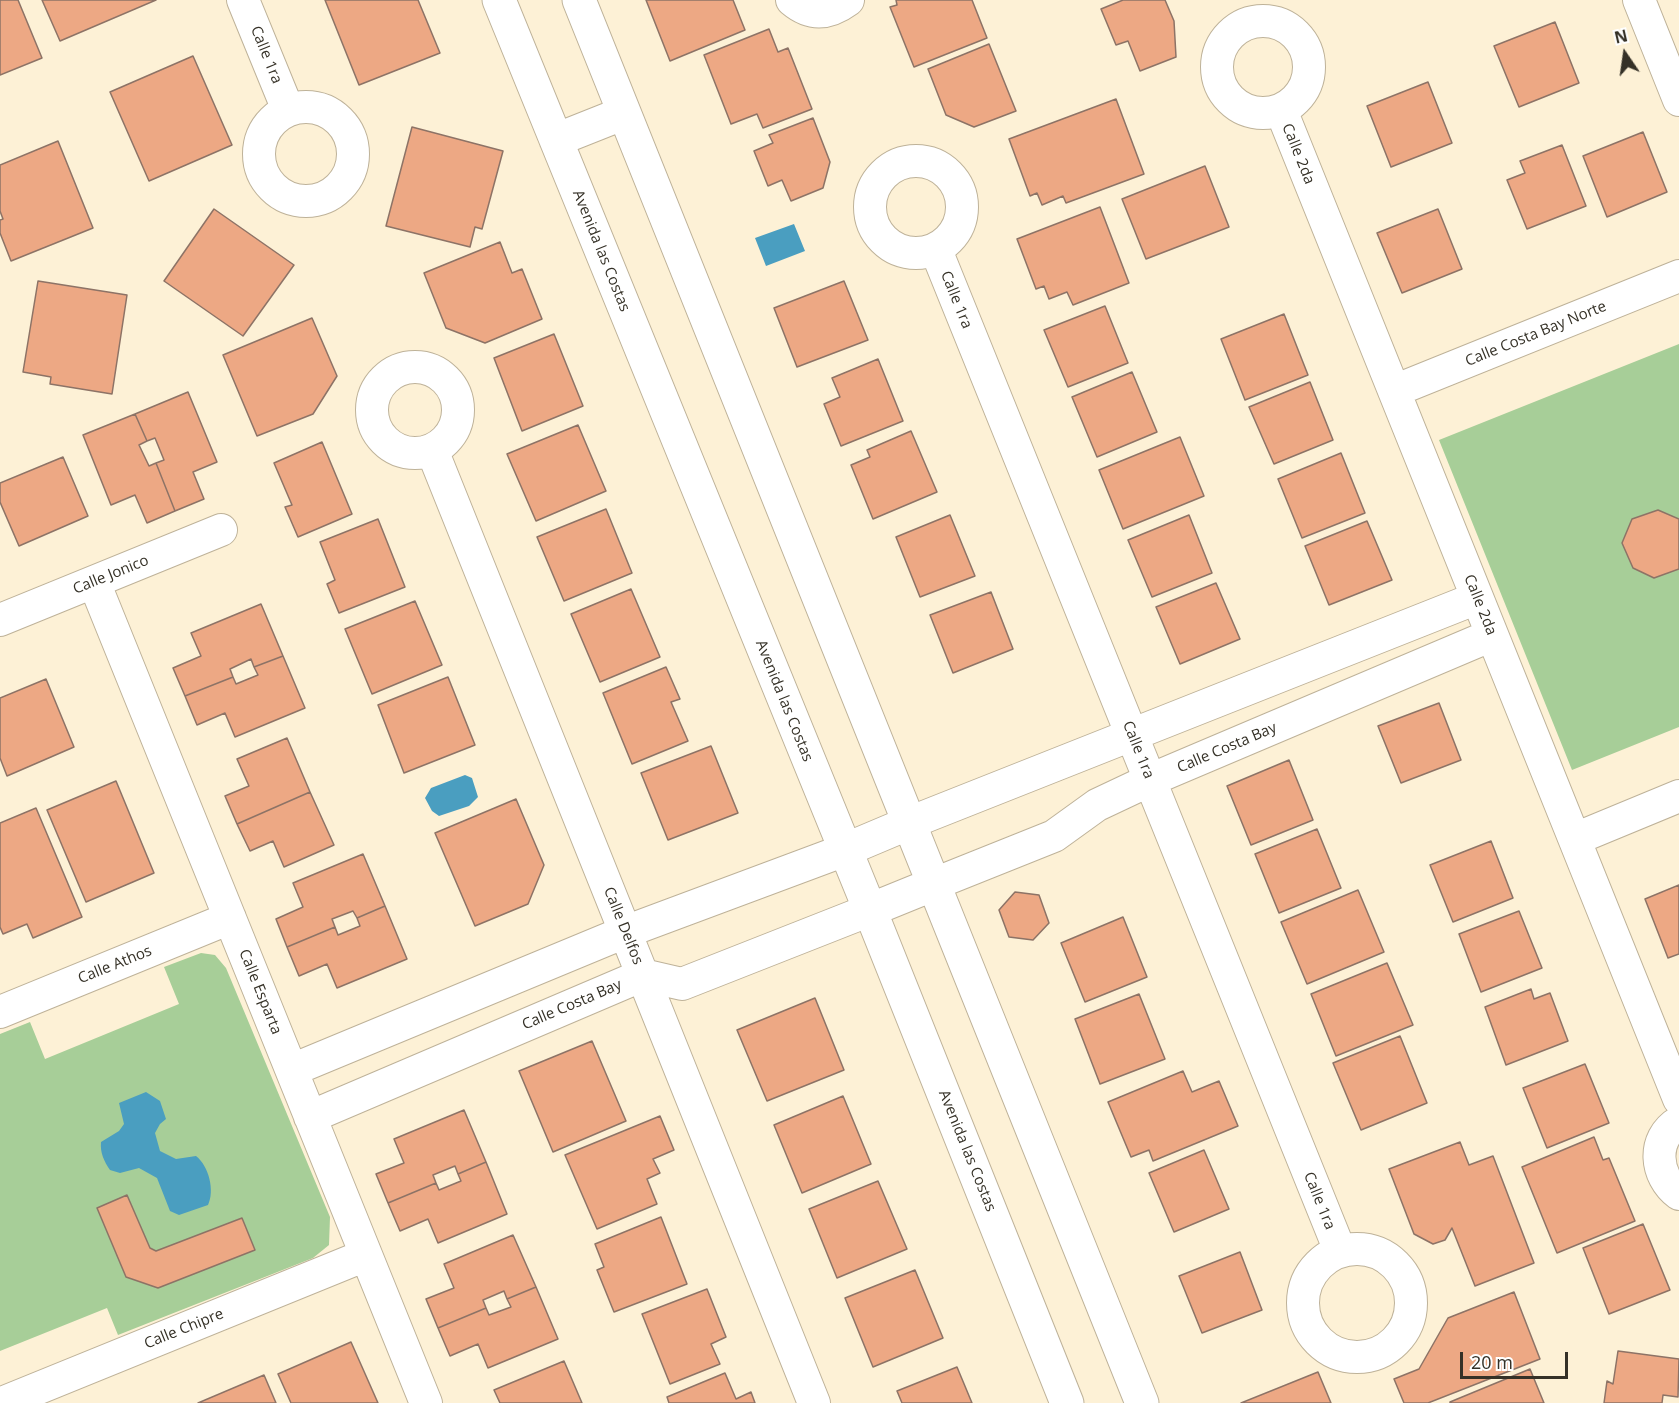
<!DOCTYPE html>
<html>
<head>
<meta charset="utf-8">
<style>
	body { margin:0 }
	#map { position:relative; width:1679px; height:1403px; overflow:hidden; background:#fdf1d6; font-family:"Open Sans",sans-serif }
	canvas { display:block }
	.north { position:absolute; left:1595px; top:24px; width:60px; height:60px; -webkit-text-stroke:4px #fff; paint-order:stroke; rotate:347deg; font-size:16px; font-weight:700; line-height:24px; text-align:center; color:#353127 }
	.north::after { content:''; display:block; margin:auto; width:21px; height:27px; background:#353127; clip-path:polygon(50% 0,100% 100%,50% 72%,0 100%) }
	.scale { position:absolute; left:1460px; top:1352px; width:108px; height:27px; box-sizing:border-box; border:3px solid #353127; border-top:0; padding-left:8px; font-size:18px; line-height:21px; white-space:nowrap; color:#353127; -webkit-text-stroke:4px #fff; paint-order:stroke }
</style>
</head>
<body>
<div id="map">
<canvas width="1679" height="1403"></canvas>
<div class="north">N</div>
<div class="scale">20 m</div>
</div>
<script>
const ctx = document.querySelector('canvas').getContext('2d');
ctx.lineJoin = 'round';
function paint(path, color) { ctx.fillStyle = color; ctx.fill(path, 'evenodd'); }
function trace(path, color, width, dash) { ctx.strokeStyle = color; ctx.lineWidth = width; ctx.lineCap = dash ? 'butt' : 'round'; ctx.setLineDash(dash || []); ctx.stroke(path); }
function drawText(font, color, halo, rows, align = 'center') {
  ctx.font = font + ' "Open Sans",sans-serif'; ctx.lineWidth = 4.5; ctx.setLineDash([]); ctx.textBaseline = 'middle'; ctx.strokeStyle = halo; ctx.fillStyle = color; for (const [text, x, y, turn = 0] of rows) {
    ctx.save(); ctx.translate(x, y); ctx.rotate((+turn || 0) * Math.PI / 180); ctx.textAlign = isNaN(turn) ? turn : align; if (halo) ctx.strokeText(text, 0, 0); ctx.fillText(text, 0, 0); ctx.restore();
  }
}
const green = new Path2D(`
	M1679,344V727L1572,770L1439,440Z
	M201,953L215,955L226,968L330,1217L329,1245L313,1258L118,1335L107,1308L0,1351V1034L30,1022L45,1059L179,1004L164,967Z`);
const water = new Path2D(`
	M794,224L805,251L766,266L755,238Z
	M465,775L472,778L478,797L469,806L439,816L432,811L425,798L431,788Z
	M146,1092L160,1101L166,1119L160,1124L155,1133L160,1151L176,1159L196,1156C209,1166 215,1191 208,1205L179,1215L170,1211L157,1178L139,1168L120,1173L110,1170C104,1161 100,1153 101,1142L119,1131L124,1124L119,1103Z`);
const building = new Path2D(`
	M0,0H18L42,58L0,75Z
	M42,0H156L60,41Z
	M325,0H418L440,53L359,85Z
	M646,0H733L745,30L670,61Z
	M896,0H972L987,38L914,67L890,7L897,5Z
	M1123,0H1165L1174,21L1176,57L1140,71L1128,41L1116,45L1101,9Z
	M1555,22L1579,83L1519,107L1494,46Z
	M769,29L778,52L788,48L812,109L763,128L757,114L731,124L704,55Z
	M989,44L1016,111L974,127L946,115L928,69Z
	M193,56L232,145L149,181L110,92Z
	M1428,82L1452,143L1391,167L1367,106Z
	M1116,99L1144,174L1066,203L1063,196L1042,205L1037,193L1030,196L1009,139Z
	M813,118L830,162L823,188L791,201L782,180L768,186L754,151L773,143L769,135Z
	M412,127L503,151L482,229L475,227L470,247L386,226Z
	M1643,132L1667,192L1607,217L1583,156Z
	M58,141L93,228L11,261L0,233V220L3,219L0,211V165Z
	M1562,145L1586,206L1527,229L1507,180L1525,173L1520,161Z
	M1205,166L1229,227L1146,259L1122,199Z
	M1100,207L1129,283L1073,305L1067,292L1049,299L1044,286L1036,289L1017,239Z
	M214,209L294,265L243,336L164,281Z
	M1438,209L1462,269L1402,293L1377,233Z
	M500,242L512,273L522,269L542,319L485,343L446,328L424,273Z
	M38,281L127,295L112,394L50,384L51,377L23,372Z
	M844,281L868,340L797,367L774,308Z
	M1105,306L1128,363L1068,387L1044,330Z
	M1284,314L1308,375L1245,400L1221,339Z
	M312,318L337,376L313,414L257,436L223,355Z
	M554,334L583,406L522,431L494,358Z
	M878,359L903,421L841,446L824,404L840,397L832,378Z
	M1132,372L1157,432L1097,457L1072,397Z
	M1310,382L1333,440L1274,464L1249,407Z
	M188,392L217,462L193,472L204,499L175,511L156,463L164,460L155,438L147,441L135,414Z
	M135,414L147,441L139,445L149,466L156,463L175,511L147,523L135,495L111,505L83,435Z
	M578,425L606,491L536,521L507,454Z
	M911,431L937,492L873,519L851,465L870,457L867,450Z
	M1180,437L1204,496L1123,529L1099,470Z
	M322,442L352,514L298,537L285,507L292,505L274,463Z
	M1341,453L1365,513L1302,538L1278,479Z
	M63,457L88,516L19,546L0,502V483Z
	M606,509L632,573L564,601L537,537Z
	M1658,510L1679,519V569L1654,578L1633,568L1622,543L1632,519Z
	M950,515L975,576L920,597L896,537Z
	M1189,515L1212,573L1152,597L1128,540Z
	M378,519L405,587L339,613L327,584L335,580L320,542Z
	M1367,521L1392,580L1329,605L1305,546Z
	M1216,583L1240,639L1180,664L1156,607Z
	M631,589L660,657L600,682L571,614Z
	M991,592L1013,649L953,673L930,615Z
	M415,601L442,665L372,694L345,629Z
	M261,604L283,656L254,667L251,659L230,669L233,677L185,696L173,668L201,656L191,633Z
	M283,656L305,708L235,737L225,713L197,725L185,696L233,677L236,684L258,675L254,667Z
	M666,667L680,699L671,702L688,741L632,764L603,693Z
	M448,677L475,745L404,773L378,705Z
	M46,679L74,747L7,776L0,758V698Z
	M1439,703L1461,760L1401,783L1378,726Z
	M287,738L310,792L237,824L225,796L249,786L237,759Z
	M711,746L738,813L668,840L641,773Z
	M1289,760L1313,820L1251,845L1227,786Z
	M116,781L154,873L86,902L47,810Z
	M310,792L334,845L284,867L273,841L250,851L237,824Z
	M516,799L544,865L528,904L475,926L435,833Z
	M36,808L82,917L33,938L27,924L3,934L0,927V823Z
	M1317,829L1341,888L1279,913L1255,854Z
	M1491,841L1513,898L1453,922L1430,865Z
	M363,854L385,906L357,918L353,911L332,919L335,927L287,947L276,919L303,907L293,883Z
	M1679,885V954L1668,958L1645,899Z
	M1358,890L1384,952L1307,984L1281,922Z
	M1015,892L1039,895L1049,923L1033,940L1009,937L999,910Z
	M385,906L407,959L337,988L327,964L299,976L287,947L335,927L338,935L360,926L357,918Z
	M1519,911L1542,968L1481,992L1459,934Z
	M1123,917L1147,977L1085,1002L1061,943Z
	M1387,963L1413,1025L1336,1056L1311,994Z
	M1531,989L1534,999L1550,993L1568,1041L1506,1065L1485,1007Z
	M1139,994L1165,1059L1100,1084L1075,1019Z
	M815,998L844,1070L767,1101L737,1030Z
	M1400,1036L1427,1103L1361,1130L1333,1063Z
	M592,1041L626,1121L553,1152L519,1071Z
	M1585,1064L1609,1123L1547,1148L1523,1088Z
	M1183,1071L1192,1092L1219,1081L1238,1126L1153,1161L1149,1150L1131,1157L1108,1102Z
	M843,1096L871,1164L802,1193L774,1125Z
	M464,1110L486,1162L458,1174L455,1166L433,1175L436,1183L388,1203L376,1174L404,1163L394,1139Z
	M660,1116L674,1150L653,1159L660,1173L647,1179L657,1204L597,1229L565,1155Z
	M1594,1137L1603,1160L1609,1158L1635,1221L1557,1253L1522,1167Z
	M1460,1142L1469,1165L1493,1156L1534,1263L1475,1286L1452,1228L1445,1240L1433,1244L1414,1234L1389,1169Z
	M1204,1150L1229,1209L1174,1232L1149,1173Z
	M486,1162L507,1214L438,1243L428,1219L400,1231L388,1203L436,1183L439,1190L461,1181L458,1174Z
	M878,1181L907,1249L837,1278L809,1209Z
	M127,1195L150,1248L156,1251L242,1218L255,1250L158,1288L126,1277L97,1208Z
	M661,1217L687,1284L614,1312L597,1270L604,1267L595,1244Z
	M1643,1224L1670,1290L1609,1314L1583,1248Z
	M513,1235L536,1287L507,1299L504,1291L483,1300L486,1308L438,1328L426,1299L454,1288L444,1264Z
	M1240,1252L1262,1310L1202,1333L1179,1276Z
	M915,1270L943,1338L873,1367L845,1298Z
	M536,1287L558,1339L488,1368L478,1344L450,1356L438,1328L486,1308L489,1315L511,1307L507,1299Z
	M707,1289L726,1337L711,1344L720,1364L670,1384L642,1314Z
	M1514,1292L1540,1359L1428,1403H1404L1394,1379L1419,1369L1448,1318Z
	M351,1342L378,1403H291L278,1374Z
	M1618,1351L1679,1359L1678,1397L1663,1395L1662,1403H1604L1607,1381L1613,1384Z
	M564,1361L582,1403H500L494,1390Z
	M957,1367L972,1403H902L897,1391Z
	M1530,1369L1544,1403H1450V1402Z
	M1318,1372L1331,1403H1241Z
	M725,1373L736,1399L751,1392L755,1403H669L667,1397Z
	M264,1375L276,1403H198Z`);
const minor = new Path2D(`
	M243,0L288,110
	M792,0C811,16 829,14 848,0
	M1639,0L1679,100
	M1217 67a46 46 0 1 1 92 0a46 46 0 1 1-92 0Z
	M259 154a47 47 0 1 1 94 0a47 47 0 1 1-94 0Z
	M1281,110L1679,1099
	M870 207a46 46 0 1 1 92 0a46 46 0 1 1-92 0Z
	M936,250L1340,1251
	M372 410a43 43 0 1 1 86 0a43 43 0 1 1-86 0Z
	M1394,391L1679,276
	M432,450L814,1403
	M94,582L426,1403
	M0,620L221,530
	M909,823L1477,598
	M1575,839L1679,796
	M934,884L1054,836L1097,805L1150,780L1492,635
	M0,1012L230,918
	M292,1070L625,932L845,850
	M310,1117L643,975L682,984L870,910
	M1679,1122C1651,1139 1655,1176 1679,1194
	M1303 1303a54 54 0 1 1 108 0a54 54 0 1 1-108 0Z
	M2,1403L366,1255`);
const tertiary = new Path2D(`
	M499,0L870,910L1067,1403
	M579,0L1142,1403
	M556,140L624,113
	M845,850L909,823
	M870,910L934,884`);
const streetNames = [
	["Calle 1ra",266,55,68],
	["Calle 2da",1298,154,68],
	["Avenida las Costas",601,251,68],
	["Calle 1ra",956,300,68],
	["Calle Costa Bay Norte",1536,334,-22],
	["Calle Jonico",111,575,-22],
	["Calle 2da",1480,605,68],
	["Avenida las Costas",784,701,68],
	["Calle Costa Bay",1227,748,-23],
	["Calle 1ra",1138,750,68],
	["Calle Delfos",623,926,68],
	["Calle Athos",115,965,-22],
	["Calle Esparta",260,992,68],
	["Calle Costa Bay",572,1005,-23],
	["Avenida las Costas",967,1151,68],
	["Calle 1ra",1319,1201,68],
	["Calle Chipre",184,1329,-22]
];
paint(green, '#a7ce98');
paint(water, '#4a9ec0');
paint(building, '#eda884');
trace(building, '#8d7366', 1.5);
trace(minor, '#beb299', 34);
trace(tertiary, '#beb299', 35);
trace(minor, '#fff', 32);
trace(tertiary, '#fff', 33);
drawText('15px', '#353127', '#fff', streetNames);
</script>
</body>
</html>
